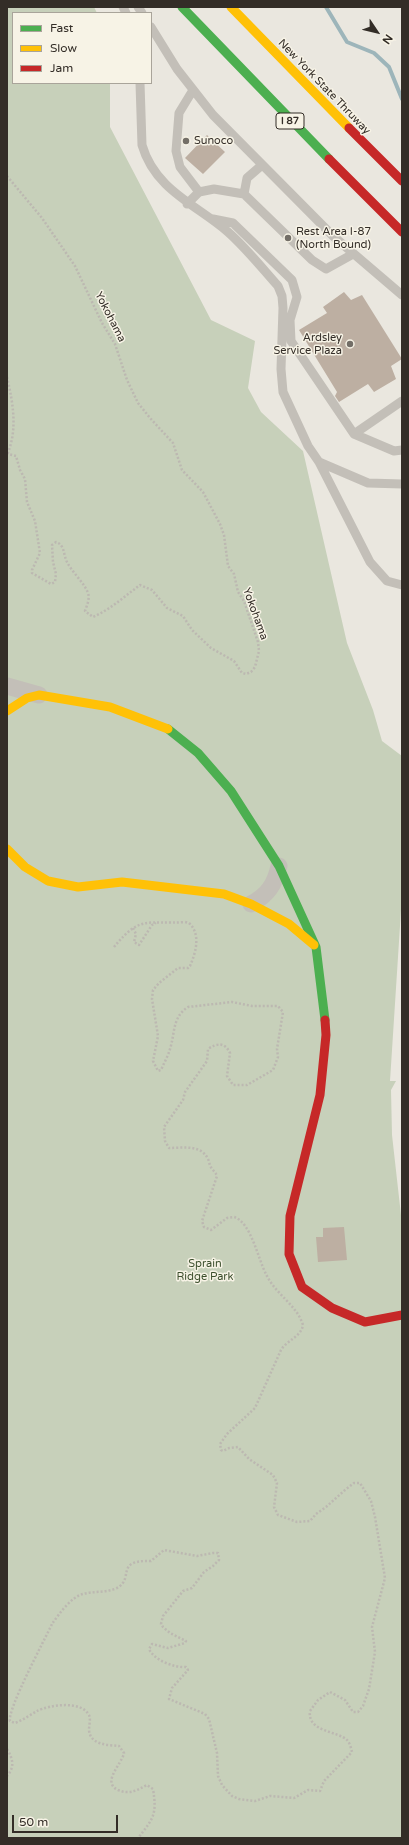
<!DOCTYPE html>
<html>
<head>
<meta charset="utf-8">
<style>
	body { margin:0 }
	#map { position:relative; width:409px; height:1845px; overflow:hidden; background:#eae7df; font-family:"Varela Round",sans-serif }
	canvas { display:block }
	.frame { position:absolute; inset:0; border:8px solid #332d27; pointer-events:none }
	.legend { position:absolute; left:12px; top:12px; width:140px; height:72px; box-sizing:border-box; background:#f7f3e6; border:1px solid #a9a49a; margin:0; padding:5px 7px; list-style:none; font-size:12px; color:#332d27 }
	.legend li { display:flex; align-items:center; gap:8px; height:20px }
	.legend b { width:20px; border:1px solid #a9a49a }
	.north { position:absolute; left:357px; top:12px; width:40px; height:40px; -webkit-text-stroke:3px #f7f3e6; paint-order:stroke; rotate:125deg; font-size:11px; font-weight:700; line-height:16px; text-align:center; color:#332d27 }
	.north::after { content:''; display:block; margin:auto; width:14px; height:18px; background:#332d27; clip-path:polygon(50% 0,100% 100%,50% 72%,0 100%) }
	.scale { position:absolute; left:12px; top:1815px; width:106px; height:18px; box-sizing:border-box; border:2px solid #332d27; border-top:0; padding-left:5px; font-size:12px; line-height:14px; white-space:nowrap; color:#332d27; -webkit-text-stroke:3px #f7f3e6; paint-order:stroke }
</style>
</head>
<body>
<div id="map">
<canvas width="409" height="1845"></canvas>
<div class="frame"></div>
<ul class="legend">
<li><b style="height:5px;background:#4caf50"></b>Fast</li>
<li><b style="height:5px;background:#ffc107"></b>Slow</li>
<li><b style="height:5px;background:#c62828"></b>Jam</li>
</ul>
<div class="north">N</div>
<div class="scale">50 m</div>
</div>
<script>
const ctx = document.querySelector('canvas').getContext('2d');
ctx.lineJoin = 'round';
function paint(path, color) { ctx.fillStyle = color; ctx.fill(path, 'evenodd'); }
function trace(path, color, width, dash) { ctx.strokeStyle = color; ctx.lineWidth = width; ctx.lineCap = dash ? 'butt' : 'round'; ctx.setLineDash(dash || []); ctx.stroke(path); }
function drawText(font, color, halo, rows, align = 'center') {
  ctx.font = font + ' "Varela Round",sans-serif'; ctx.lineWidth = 3; ctx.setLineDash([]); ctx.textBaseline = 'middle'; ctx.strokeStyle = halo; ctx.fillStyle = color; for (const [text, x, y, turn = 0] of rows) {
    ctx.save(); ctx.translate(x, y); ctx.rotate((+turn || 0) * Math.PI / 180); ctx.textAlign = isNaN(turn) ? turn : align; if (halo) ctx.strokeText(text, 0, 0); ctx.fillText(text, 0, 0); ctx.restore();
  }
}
const green = new Path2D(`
	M7,7H94L97,13H13V83H110V127L211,320L255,341L248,388L261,412L303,451L347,643L373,710L382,741L402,756V895L390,1081H396L391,1090L392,1135L402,1224V1838H7Z`);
const stream = new Path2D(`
	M326,7L347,42L374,53L389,67L402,99`);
const building = new Path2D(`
	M207,135L225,152L203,174L185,158Z
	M344,292L351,300L362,295L402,359L391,366L396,379L374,392L368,384L339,402L335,396L337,392L299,330L327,313L323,307Z
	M344,1227L347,1260L318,1262L316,1237H323V1228Z`);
const path = new Path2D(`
	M7,176L42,218L75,266L102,323L115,344L127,380L138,403L150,418L173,443L182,470L203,492L220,524L224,535L228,566L234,574L238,592L244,601L258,642L259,651L255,667L251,672L246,674L242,673L234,661L211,648L192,630L183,616L167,608L152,590L140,585C125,596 111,609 93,617L85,611C87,605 90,599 88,593C85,584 72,572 67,562C63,554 65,545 56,542L52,545L53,562L56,574L55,582L51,584L32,573V570L40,553L35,521L27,502L25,479L20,470L16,456L8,454
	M7,377C13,403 18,430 7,455
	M133,928L136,934L134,942L139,945L152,925L156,923
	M114,947C141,914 147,925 185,922L189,923C201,934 196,952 190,966L188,968H178L159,983L153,990L152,999L158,1036L153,1061L158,1071L161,1070C164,1063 168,1056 170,1049C175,1034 172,1017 188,1007L232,1002L252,1006H278L283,1012L277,1049L278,1057L273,1070L247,1085H233L227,1076L230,1053C225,1042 217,1043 208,1049L207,1061L185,1092L183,1100L164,1127L165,1141L169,1148C182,1148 201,1144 208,1159C209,1161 209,1163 210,1165C211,1169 215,1171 217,1176L202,1221L204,1227L211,1230L227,1218L234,1217C251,1222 258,1259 266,1274C275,1294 297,1305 303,1325C301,1337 287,1340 281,1350L255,1408L227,1434L220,1444L221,1450L223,1451L229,1448L238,1447L249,1459L273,1475L277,1483L274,1507L278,1515L297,1522L310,1521L316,1514L326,1507L345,1490L354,1483H360L371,1501L375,1517L385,1578L372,1627L375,1652L369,1689L363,1706L358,1712H353L345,1700L330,1692L318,1700L310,1711C307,1732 338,1731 347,1740C350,1743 351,1748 352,1752L324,1781L320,1791L308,1790L294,1798L270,1796L255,1801L239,1799L232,1796L222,1785L218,1776L217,1753L209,1719L205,1714L169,1699L172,1688L188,1670L186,1667C174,1668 154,1660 149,1649L152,1644L168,1648L185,1643L186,1641L170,1633L163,1627L161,1624L163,1616L183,1591L192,1588L204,1572L213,1566L219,1560L218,1553H213L197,1556L164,1550L151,1561C114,1560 135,1578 117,1588C106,1593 94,1591 83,1594C71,1597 59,1614 52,1624C45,1639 7,1710 10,1721L15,1723C23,1720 30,1715 37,1711C49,1705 81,1700 89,1715C91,1719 89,1725 89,1730C90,1745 108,1745 119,1746L124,1753C122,1764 101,1782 118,1790C130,1795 137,1790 147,1785L153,1789C157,1814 154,1818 138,1838
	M7,1749C13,1759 15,1767 7,1776`);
const lane = new Path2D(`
	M123,7L126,13
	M138,7L142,13
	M151,27L177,69L213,115L333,236L402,295
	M140,83L142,145C155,190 197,205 228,232C246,248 262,268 278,286L282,296L283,308L281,369L283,392L308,446L319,462L370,562L387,581L402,585
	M193,90L179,113L176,151L180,167L199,192
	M262,165L247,178L244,194L312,260L326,269L353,254
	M187,204L199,192L214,189L244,194
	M213,219L233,223L292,280L297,297L290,320L291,341L354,434
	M402,401L354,434L394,451L402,450
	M319,462L368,483L402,484`);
const street = new Path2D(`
	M7,686L39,695
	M251,904C268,895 275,884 279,866`);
const fast = new Path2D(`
	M182,7L329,159
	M168,729L198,753L231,791L279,866L316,947L325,1020`);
const slow = new Path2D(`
	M231,7L349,128
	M7,711L27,698L39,695L110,707L168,729
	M7,849L25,867L48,881L78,887L122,882L224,894L251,904L289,924L314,945`);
const jam = new Path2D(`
	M349,128L402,181
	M329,159L402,232
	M325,1020L326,1035L320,1095L290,1216L289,1254L302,1287L332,1308L365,1322L402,1315`);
const markers = [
	[186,141,4,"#736e67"],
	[288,238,4,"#736e67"],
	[350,344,4,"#736e67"]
];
const shields = [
	[290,121,28]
];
const shieldNames = [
	["I 87",290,121]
];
const streetNames = [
	["New York State Thruway",324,87,46],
	["Yokohama",110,317,63],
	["Yokohama",255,614,70]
];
const poiNames = [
	["Sunoco",194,141],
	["Rest Area I-87",296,232],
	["(North Bound)",296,245],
	["Ardsley",342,338,"right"],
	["Service Plaza",342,351,"right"]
];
const parkNames = [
	["Sprain",205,1264],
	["Ridge Park",205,1277]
];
paint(green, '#c7d0ba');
trace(stream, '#9db5ba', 4);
paint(building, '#bdafa2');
trace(path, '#bcb8b1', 2.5, [2, 2]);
trace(lane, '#c3bfb8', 9);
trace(street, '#c3bfb8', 17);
trace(fast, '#4caf50', 9);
trace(slow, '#ffc107', 9);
trace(jam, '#c62828', 9);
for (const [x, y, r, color] of markers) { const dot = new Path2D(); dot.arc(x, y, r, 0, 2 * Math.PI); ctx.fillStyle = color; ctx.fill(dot); trace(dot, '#f7f3e6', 1.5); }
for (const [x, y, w] of shields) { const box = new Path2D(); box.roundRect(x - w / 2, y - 8, w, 16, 3); ctx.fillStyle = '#f7f3e6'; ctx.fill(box); trace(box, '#332d27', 1); }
drawText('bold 10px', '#332d27', null, shieldNames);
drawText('11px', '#332d27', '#f7f3e6', streetNames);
drawText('11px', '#332d27', '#f7f3e6', poiNames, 'left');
drawText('11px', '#3c4f2d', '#f7f3e6', parkNames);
</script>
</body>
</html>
